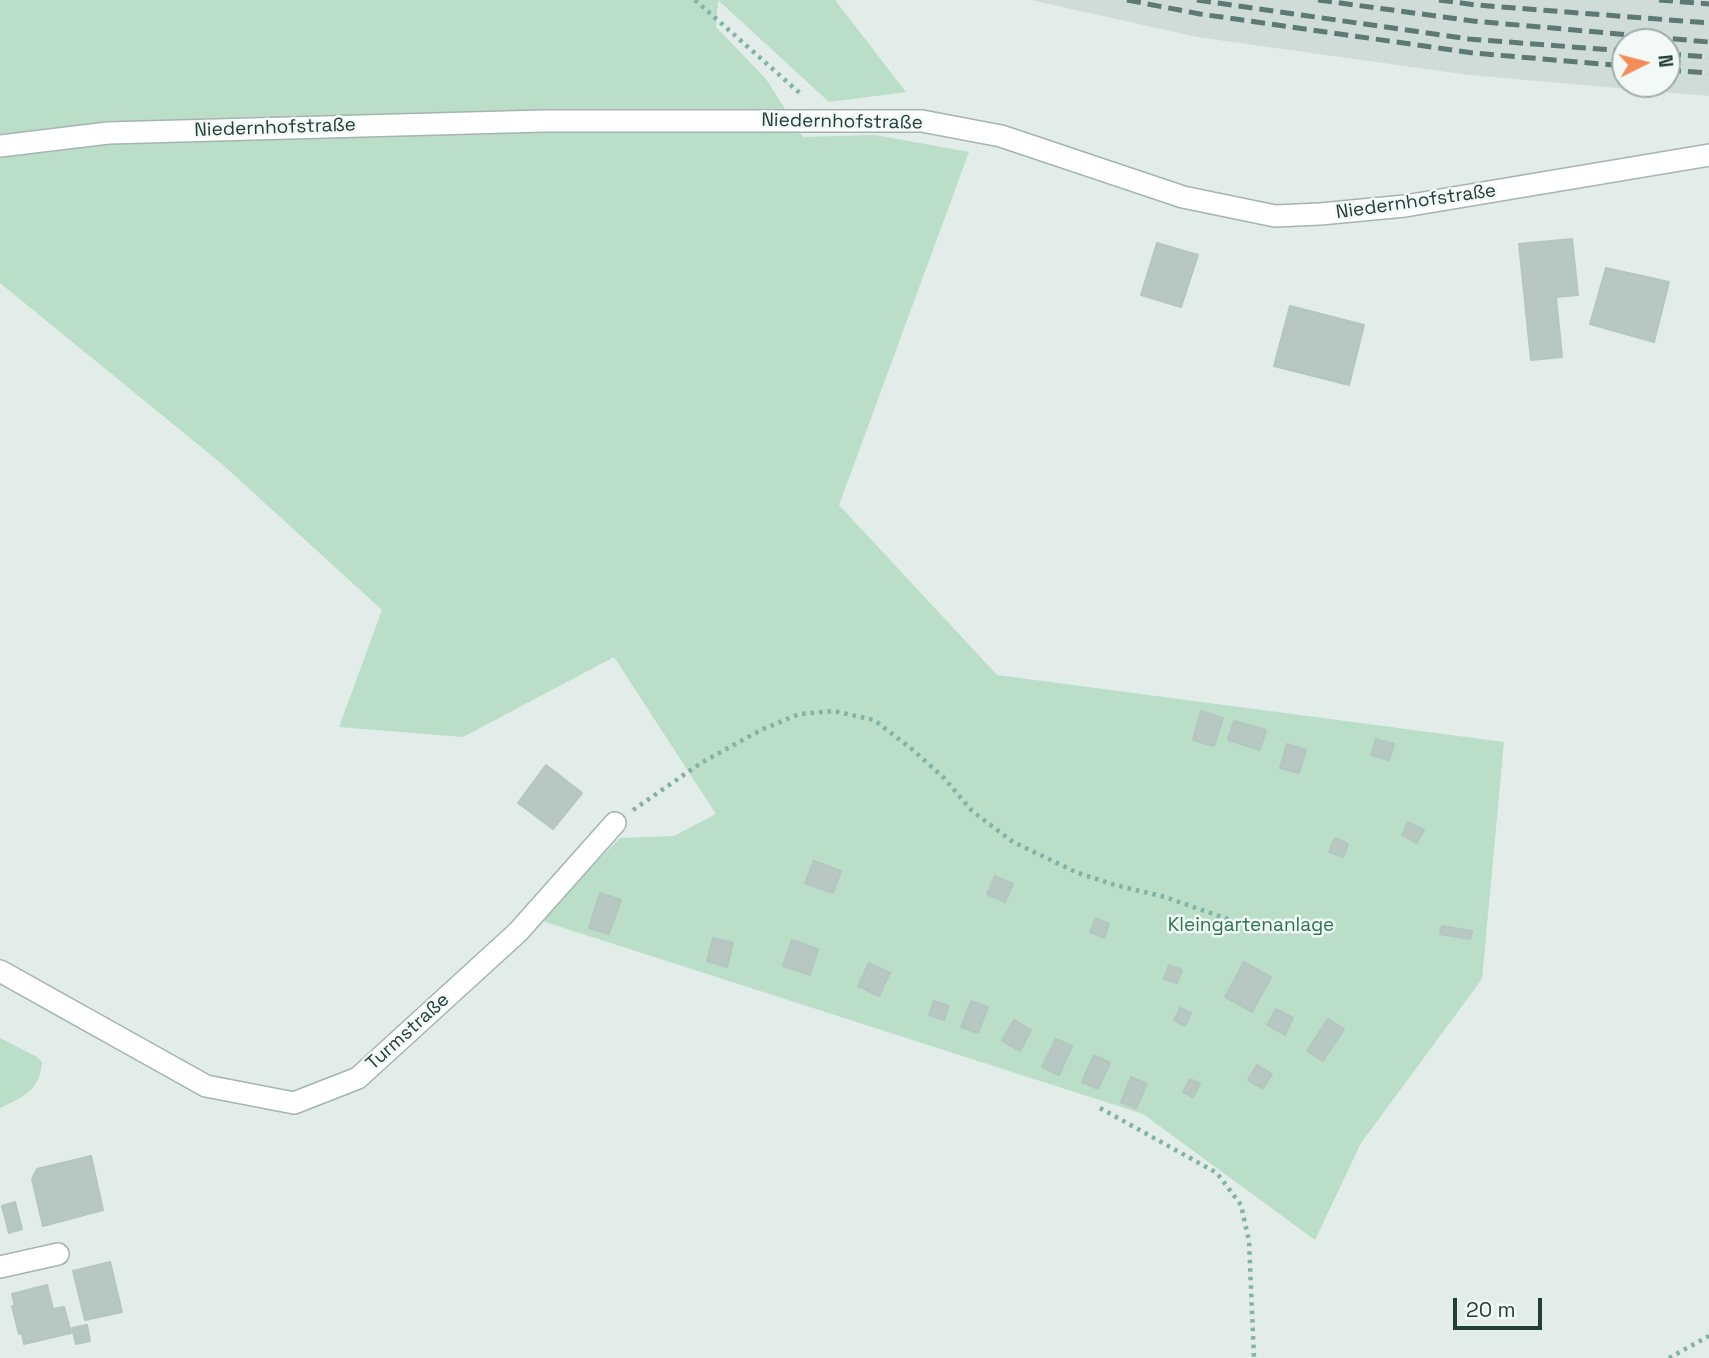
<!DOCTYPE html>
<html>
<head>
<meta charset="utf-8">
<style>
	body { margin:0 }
	#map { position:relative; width:1709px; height:1358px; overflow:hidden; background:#e2ece9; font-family:"Space Grotesk",sans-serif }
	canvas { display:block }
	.north { position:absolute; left:1611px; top:28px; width:70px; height:70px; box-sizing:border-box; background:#f2f9f6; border:2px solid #9faeaa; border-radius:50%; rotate:84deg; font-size:19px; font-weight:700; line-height:28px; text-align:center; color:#223e38 }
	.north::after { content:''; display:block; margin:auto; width:24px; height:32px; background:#f48c58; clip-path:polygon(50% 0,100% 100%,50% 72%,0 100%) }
	.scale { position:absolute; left:1453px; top:1298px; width:89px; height:32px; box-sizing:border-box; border:4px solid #223e38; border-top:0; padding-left:9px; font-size:21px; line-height:24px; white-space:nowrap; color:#223e38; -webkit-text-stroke:5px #f2f9f6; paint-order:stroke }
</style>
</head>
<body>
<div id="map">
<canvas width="1709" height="1358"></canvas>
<div class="north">N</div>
<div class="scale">20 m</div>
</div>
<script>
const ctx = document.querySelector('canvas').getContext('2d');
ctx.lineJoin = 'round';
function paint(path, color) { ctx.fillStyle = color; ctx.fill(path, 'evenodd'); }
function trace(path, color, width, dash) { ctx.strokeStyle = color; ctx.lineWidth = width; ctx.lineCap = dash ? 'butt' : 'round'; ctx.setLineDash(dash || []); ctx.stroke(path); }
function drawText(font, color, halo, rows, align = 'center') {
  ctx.font = font + ' "Space Grotesk",sans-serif'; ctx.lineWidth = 5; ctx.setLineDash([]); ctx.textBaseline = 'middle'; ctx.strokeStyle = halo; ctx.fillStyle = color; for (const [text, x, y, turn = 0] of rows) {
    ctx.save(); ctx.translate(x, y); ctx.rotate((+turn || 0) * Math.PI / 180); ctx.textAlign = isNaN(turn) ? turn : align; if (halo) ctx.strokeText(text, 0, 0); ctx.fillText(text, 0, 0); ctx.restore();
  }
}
const built = new Path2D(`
	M1031,0H1709V96L1469,75L1197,37ZM1625,42H1667V84H1625Z`);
const green = new Path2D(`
	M0,0H835L906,92L829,102L718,0L716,27L766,79L803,137L875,135L969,152L839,505L997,675L1504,742L1482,979L1361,1143L1315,1240L1143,1114L539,920L620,838L674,836L716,814L614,657L463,737L339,727L382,610L222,464L0,283Z
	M0,1038L37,1057L42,1062C40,1091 23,1097 0,1108Z`);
const building = new Path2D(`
	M1572,239L1578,295L1556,297L1562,357L1531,360L1519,244Z
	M1157,243L1198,255L1181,307L1141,295Z
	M1606,268L1669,282L1654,342L1590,324Z
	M1290,306L1364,325L1349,385L1274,366Z
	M1201,711L1223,718L1214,746L1193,740Z
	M1234,721L1266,730L1260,750L1228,740Z
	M1376,739L1394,744L1389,760L1371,755Z
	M1287,744L1306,750L1299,773L1280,768Z
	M546,765L582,793L553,829L518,803Z
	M1408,822L1424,830L1417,843L1402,835Z
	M1335,838L1348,844L1343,857L1329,852Z
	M814,861L841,871L833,893L805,883Z
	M995,876L1013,884L1005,902L987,894Z
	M600,893L621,900L609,934L589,928Z
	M1096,918L1109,924L1104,938L1090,932Z
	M1442,926L1472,931L1470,939L1440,934Z
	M713,938L733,943L727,967L707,961Z
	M792,940L818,949L810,975L783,966Z
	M1244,962L1271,977L1252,1012L1225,997Z
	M869,963L890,973L879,996L858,986Z
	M1169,965L1182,970L1177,983L1164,979Z
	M934,1001L949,1006L944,1020L929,1015Z
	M971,1001L988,1007L978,1033L961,1027Z
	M1180,1008L1191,1013L1185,1026L1174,1020Z
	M1276,1009L1293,1018L1285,1035L1267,1025Z
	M1328,1019L1344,1029L1323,1061L1307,1051Z
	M1014,1020L1031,1030L1020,1051L1002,1041Z
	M1056,1039L1072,1046L1059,1075L1042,1067Z
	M1094,1055L1110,1063L1098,1089L1082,1082Z
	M1257,1065L1272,1074L1263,1089L1248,1080Z
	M1131,1077L1147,1084L1136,1108L1121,1102Z
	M1190,1079L1200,1084L1193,1097L1183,1092Z
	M91,1156L103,1210L43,1226L32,1179L37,1169Z
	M15,1202L22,1229L9,1233L2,1206Z
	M110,1262L122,1312L85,1320L73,1271Z
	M47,1285L53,1309L64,1307L71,1333L24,1344L22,1333L19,1334L12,1306H15L12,1294Z
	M87,1325L90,1341L76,1344L72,1328Z`);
const path = new Path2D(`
	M695,0L802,95
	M633,810L701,763L761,730L799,714L834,711L874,720L913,750L944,778L972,811L1013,842L1078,873L1115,885L1165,897L1233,921
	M1100,1108L1217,1173L1241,1205L1249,1241L1254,1358
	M1669,1358L1709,1336`);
const street = new Path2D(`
	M0,146L108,133L543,121H922L1001,136L1183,197L1275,216L1320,214L1405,206L1709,155
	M0,971L206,1086L294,1103L358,1078L518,932L615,823
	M0,1267L58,1254`);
const rail = new Path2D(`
	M1127,0L1200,14L1473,53L1625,66
	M1197,0L1469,39L1625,51
	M1318,0L1473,21L1709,42
	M1439,0L1476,5L1709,23
	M1659,0L1709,4
	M1667,54L1709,57
	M1667,70L1709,73`);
const streetNames = [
	["Niedernhofstraße",842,122,1],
	["Niedernhofstraße",275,128,-2],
	["Niedernhofstraße",1416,202,-8],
	["Turmstraße",408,1032,-42]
];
const parkNames = [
	["Kleingartenanlage",1251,926]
];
paint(built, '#d0dcd8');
paint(green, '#badec7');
paint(building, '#b7c7c2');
trace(building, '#b4c6c0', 2);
trace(street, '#a5b4b0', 24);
trace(path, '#82b1a6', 4.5, [3.5, 5]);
trace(street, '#fff', 21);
trace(rail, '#5c7974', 5, [14, 7]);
drawText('19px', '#223e38', '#f2f9f6', streetNames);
drawText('19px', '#2b754e', '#f2f9f6', parkNames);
</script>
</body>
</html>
